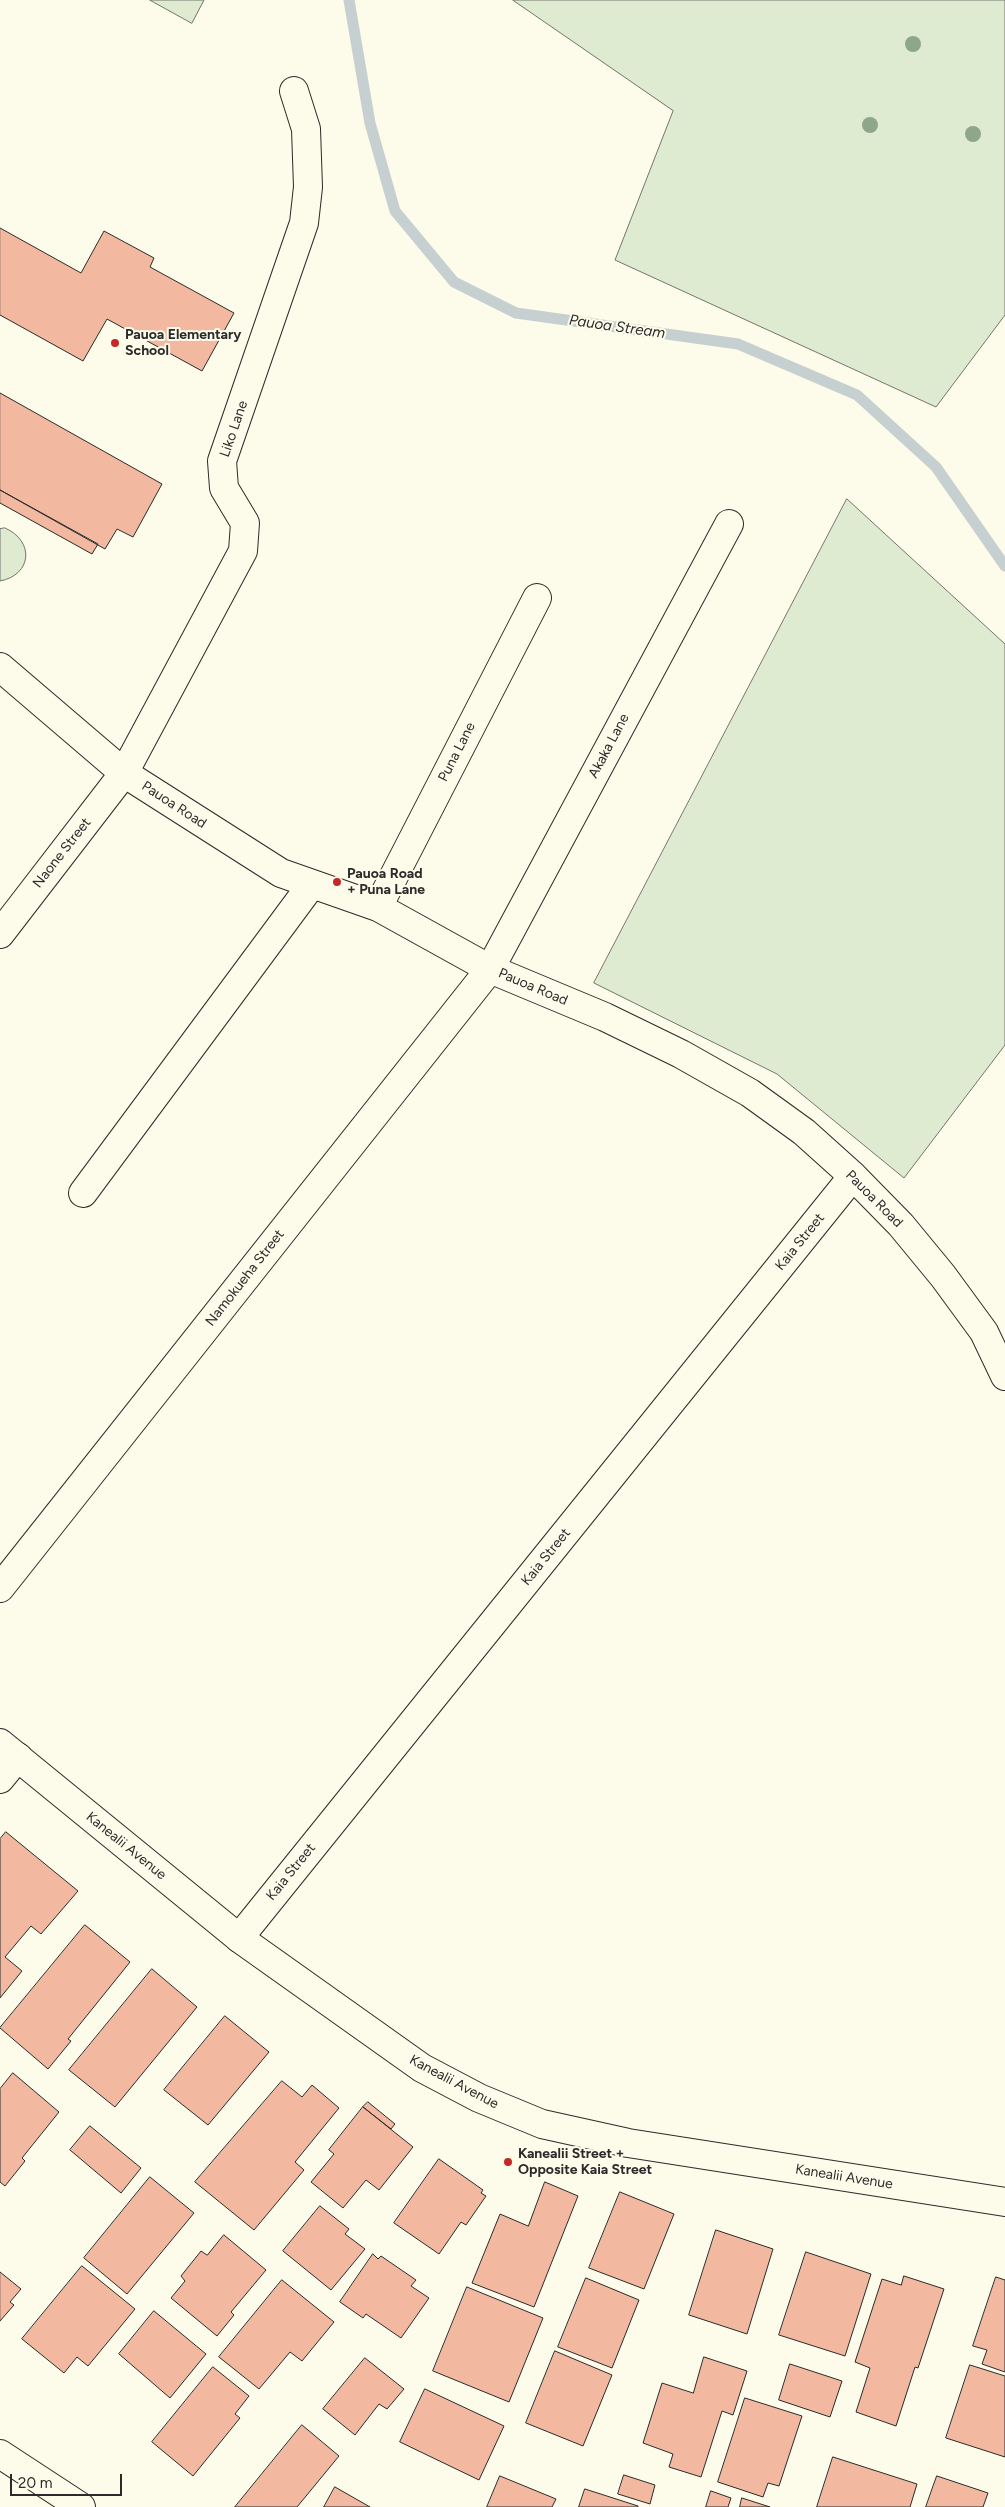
<!DOCTYPE html>
<html>
<head>
<meta charset="utf-8">
<style>
	body { margin:0 }
	#map { position:relative; width:1005px; height:2507px; overflow:hidden; background:#fdfbea; font-family:Figtree,sans-serif }
	canvas { display:block }
	.scale { position:absolute; left:10px; top:2474px; width:112px; height:22px; box-sizing:border-box; border:2px solid #2b2b2b; border-top:0; padding-left:6px; font-size:15px; line-height:18px; white-space:nowrap; color:#2b2b2b; -webkit-text-stroke:4px #fdfbea; paint-order:stroke }
</style>
</head>
<body>
<div id="map">
<canvas width="1005" height="2507"></canvas>
<div class="scale">20 m</div>
</div>
<script>
const ctx = document.querySelector('canvas').getContext('2d');
ctx.lineJoin = 'round';
function paint(path, color) { ctx.fillStyle = color; ctx.fill(path, 'evenodd'); }
function trace(path, color, width, dash) { ctx.strokeStyle = color; ctx.lineWidth = width; ctx.lineCap = dash ? 'butt' : 'round'; ctx.setLineDash(dash || []); ctx.stroke(path); }
function drawText(font, color, halo, rows, align = 'center') {
  ctx.font = font + ' Figtree,sans-serif'; ctx.lineWidth = 4; ctx.setLineDash([]); ctx.textBaseline = 'middle'; ctx.strokeStyle = halo; ctx.fillStyle = color; for (const [text, x, y, turn = 0] of rows) {
    ctx.save(); ctx.translate(x, y); ctx.rotate((+turn || 0) * Math.PI / 180); ctx.textAlign = isNaN(turn) ? turn : align; if (halo) ctx.strokeText(text, 0, 0); ctx.fillText(text, 0, 0); ctx.restore();
  }
}
const green = new Path2D(`
	M150,0H204L192,23Z
	M513,0H1005V315L936,407L615,260L673,111Z
	M847,499L1005,644V1045L904,1178L777,1074L594,983Z
	M5,528C35,541 32,575 0,581V529Z`);
const stream = new Path2D(`
	M349,0L370,123L395,211L454,282L516,313L738,344L857,395L936,467L1005,566`);
const building = new Path2D(`
	M0,228L81,273L104,231L154,258L150,267L234,313L202,371L107,319L83,361L0,315Z
	M0,393L162,484L133,537L117,529L105,549L0,490Z
	M0,490L98,544L92,554L0,503Z
	M6,1832L78,1891L41,1934L31,1926L5,1957L22,1971L0,1998V1839Z
	M85,1925L130,1962L68,2039L71,2041L48,2069L0,2028Z
	M152,1969L197,2007L115,2107L69,2070Z
	M225,2016L269,2052L208,2125L164,2090Z
	M13,2073L59,2112L22,2158L25,2161L5,2186L0,2182V2089Z
	M282,2081L302,2097L312,2085L339,2108L295,2162L304,2170L254,2230L195,2182Z
	M368,2102L395,2124L391,2129L363,2107Z
	M363,2107L413,2147L379,2190L366,2180L343,2208L311,2182L334,2154L329,2150Z
	M90,2126L141,2168L121,2193L70,2150Z
	M439,2159L483,2190L481,2193L486,2196L466,2225L461,2222L439,2254L394,2223Z
	M150,2177L194,2213L127,2294L84,2258Z
	M545,2182L578,2196L534,2307L472,2283L500,2214L528,2226Z
	M620,2192L674,2214L644,2289L589,2268Z
	M320,2206L349,2229L345,2234L365,2249L331,2290L283,2251Z
	M716,2230L773,2249L747,2334L689,2315Z
	M224,2235L266,2270L231,2312L234,2315L217,2336L171,2298L185,2281L181,2276L201,2251L207,2255Z
	M806,2252L871,2274L845,2356L779,2335Z
	M373,2254L378,2259L381,2256L416,2280L411,2286L429,2298L401,2338L366,2314L363,2318L340,2302Z
	M82,2266L135,2309L88,2366L77,2357L64,2373L22,2339Z
	M0,2272L21,2289L10,2302L14,2305L0,2321Z
	M904,2276L944,2289L918,2368L915,2367L896,2426L856,2412L870,2368L855,2362L882,2279L901,2285Z
	M996,2277L1005,2280V2372L982,2364L987,2350L973,2346Z
	M586,2278L639,2300L612,2368L558,2347Z
	M282,2280L334,2322L302,2361L290,2352L259,2389L219,2357Z
	M467,2287L543,2318L509,2402L433,2371Z
	M154,2311L206,2354L170,2398L119,2354Z
	M555,2351L612,2375L583,2446L526,2423Z
	M704,2357L747,2371L733,2415L722,2411L701,2477L669,2467L673,2454L643,2443L662,2383L693,2393Z
	M365,2358L404,2389L387,2409L379,2404L355,2435L323,2409Z
	M790,2364L842,2381L830,2417L779,2400Z
	M970,2365L1005,2376V2457L946,2438Z
	M213,2367L249,2396L235,2414L240,2418L193,2476L152,2442Z
	M425,2389L504,2426L479,2480L400,2442Z
	M745,2398L802,2416L779,2486L768,2483L763,2497L718,2482Z
	M302,2425L339,2456L297,2507H235Z
	M833,2457L917,2484L910,2507H817Z
	M624,2475L655,2485L650,2504L618,2494Z
	M500,2476L556,2499L552,2507H487Z
	M937,2476L988,2493L983,2507H926Z
	M335,2487L370,2507H324Z
	M585,2489L638,2506V2507H579Z
	M711,2491L731,2498L728,2507H706Z
	M742,2498L770,2507H740Z`);
const minor = new Path2D(`
	M0,667L124,773L281,873L378,907L490,969L605,1017L681,1054L750,1093L804,1132L853,1176L901,1225L943,1276L984,1332L1005,1376
	M378,907L537,598
	M0,934L124,773L243,551L245,523L224,488L222,461L304,223L308,187L306,129L294,91
	M83,1193L312,884
	M0,1588L490,969L729,524
	M0,1779L18,1757
	M239,1938L853,1176`);
const tertiary = new Path2D(`
	M0,1743L239,1938L422,2068L479,2098L542,2124L628,2143L1005,2202
	M0,2454L81,2507`);
const trees = [
	[913,44],
	[870,125],
	[973,134]
];
const markers = [
	[115,343,5,"#c62828"],
	[337,882,5,"#c62828"],
	[508,2162,5,"#c62828"]
];
const poiNames = [
	["Pauoa Elementary",125,335],
	["School",125,351],
	["Pauoa Road",347,874],
	["+ Puna Lane",347,890],
	["Kanealii Street +",518,2154],
	["Opposite Kaia Street",518,2170]
];
const streetNames = [
	["Liko Lane",234,429,-71],
	["Akaka Lane",609,746,-62],
	["Puna Lane",457,752,-63],
	["Pauoa Road",174,805,33],
	["Naone Street",62,853,-52],
	["Pauoa Road",533,987,23],
	["Pauoa Road",874,1199,45],
	["Kaia Street",800,1242,-51],
	["Namokueha Street",245,1278,-52],
	["Kaia Street",546,1557,-51],
	["Kanealii Avenue",126,1846,39],
	["Kaia Street",291,1872,-51],
	["Kanealii Avenue",454,2082,28],
	["Kanealii Avenue",844,2177,9]
];
const waterNames = [
	["Pauoa Stream",617,327,8]
];
paint(green, '#deebd1');
trace(green, '#74746e', 1);
trace(stream, '#c7d0d0', 11);
paint(building, '#f2b8a0');
trace(building, '#2b2b2b', 1);
trace(minor, '#2b2b2b', 30);
trace(tertiary, '#2b2b2b', 30);
trace(minor, '#fdfbea', 28);
trace(tertiary, '#fdfbea', 28);
ctx.fillStyle = '#8ea78a';
for (const [x, y] of trees) { ctx.beginPath(); ctx.arc(x, y, 8, 0, 2 * Math.PI); ctx.fill(); }
for (const [x, y, r, color] of markers) { const dot = new Path2D(); dot.arc(x, y, r, 0, 2 * Math.PI); ctx.fillStyle = color; ctx.fill(dot); trace(dot, '#fdfbea', 2); }
drawText('bold 14px', '#2b2b2b', '#fdfbea', poiNames, 'left');
drawText('14px', '#2b2b2b', '#fdfbea', streetNames);
drawText('italic 15px', '#2b2b2b', '#fdfbea', waterNames);
</script>
</body>
</html>
